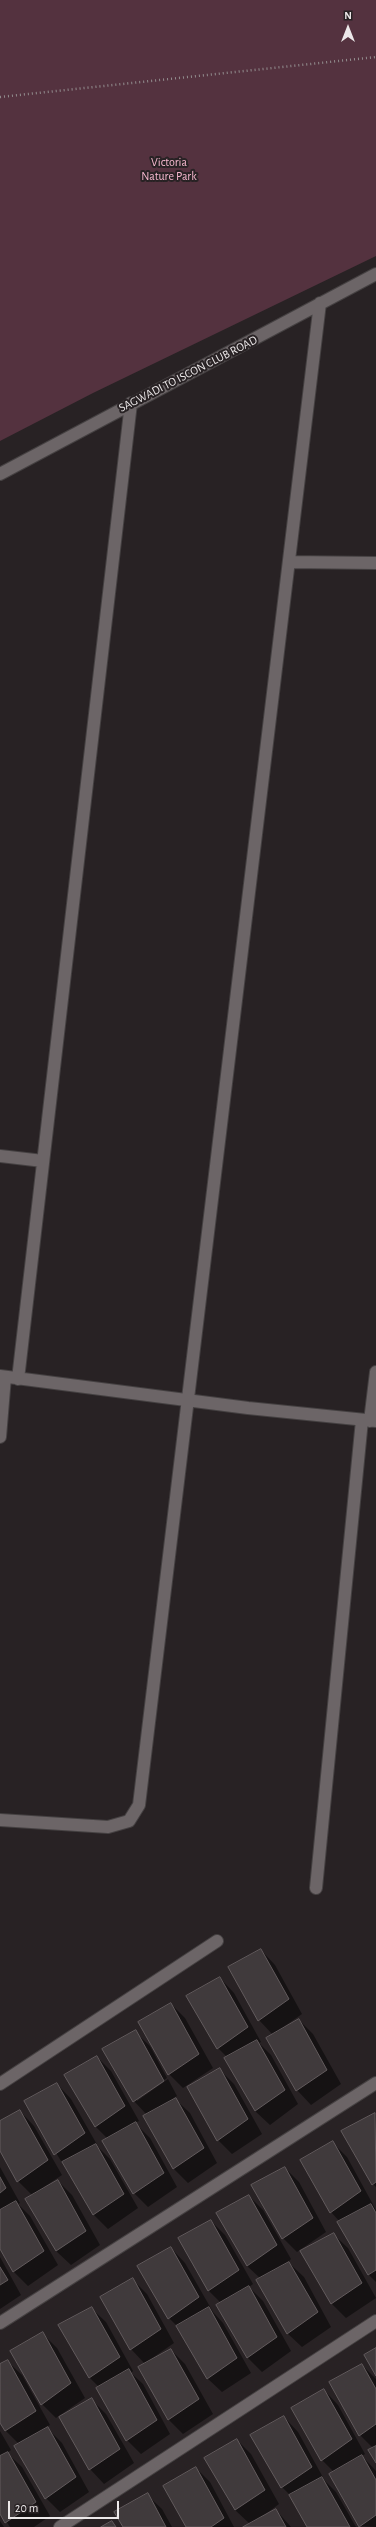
<!DOCTYPE html>
<html>
<head>
<meta charset="utf-8">
<style>
	body { margin:0 }
	#map { position:relative; width:376px; height:2527px; overflow:hidden; background:#282224; font-family:"Alegreya Sans",sans-serif }
	canvas { display:block }
	.north { position:absolute; left:328px; top:8px; width:40px; height:40px; -webkit-text-stroke:3px #282224; paint-order:stroke; rotate:0deg; font-size:11px; font-weight:700; line-height:16px; text-align:center; color:#ece8e9 }
	.north::after { content:''; display:block; margin:auto; width:14px; height:18px; background:#ece8e9; clip-path:polygon(50% 0,100% 100%,50% 72%,0 100%) }
	.scale { position:absolute; left:8px; top:2501px; width:111px; height:18px; box-sizing:border-box; border:2px solid #ece8e9; border-top:0; padding-left:5px; font-size:12px; line-height:14px; white-space:nowrap; color:#ece8e9; -webkit-text-stroke:3px #282224; paint-order:stroke }
</style>
</head>
<body>
<div id="map">
<canvas width="376" height="2527"></canvas>
<div class="north">N</div>
<div class="scale">20 m</div>
</div>
<script>
const ctx = document.querySelector('canvas').getContext('2d');
ctx.lineJoin = 'round';
function paint(path, color) { ctx.fillStyle = color; ctx.fill(path, 'evenodd'); }
function trace(path, color, width, dash) { ctx.strokeStyle = color; ctx.lineWidth = width; ctx.lineCap = dash ? 'butt' : 'round'; ctx.setLineDash(dash || []); ctx.stroke(path); }
function drawText(font, color, halo, rows, align = 'center') {
  ctx.font = font + ' "Alegreya Sans",sans-serif'; ctx.lineWidth = 4; ctx.setLineDash([]); ctx.textBaseline = 'middle'; ctx.strokeStyle = halo; ctx.fillStyle = color; for (const [text, x, y, turn = 0] of rows) {
    ctx.save(); ctx.translate(x, y); ctx.rotate((+turn || 0) * Math.PI / 180); ctx.textAlign = isNaN(turn) ? turn : align; if (halo) ctx.strokeText(text, 0, 0); ctx.fillText(text, 0, 0); ctx.restore();
  }
}
const green = new Path2D(`
	M0,0H376V256L93,393L0,441Z`);
const shadow = new Path2D(`
	M261,1950L275,1965L302,2014L282,2028L299,2020L313,2034L341,2084L311,2105L297,2090L267,2038L273,2035L259,2020Z
	M220,1978L234,1993L261,2042L259,2043L271,2055L298,2104L270,2125L255,2111L227,2057L218,2048Z
	M171,2004L185,2018L213,2068L183,2088L169,2074Z
	M135,2032L150,2046L167,2078L137,2099V2101L168,2079L177,2096L174,2098L190,2113L217,2163L188,2183L174,2169L144,2117L147,2115L134,2101L104,2050Z
	M97,2057L111,2071L139,2121L135,2123L150,2138L177,2187L148,2207L134,2193L104,2141L108,2139L96,2127L66,2075Z
	M220,2070L234,2084L262,2134L232,2154L218,2140Z
	M57,2084L71,2099L99,2148L110,2159L138,2208L108,2229L94,2215L25,2102Z
	M20,2111L34,2126L62,2175L41,2189L58,2181L72,2195L100,2245L71,2265L56,2251L27,2199L33,2196L18,2181L0,2149V2122Z
	M375,2114L376,2116V2187L373,2184Z
	M333,2143L347,2157L376,2210V2282L369,2275L338,2222H340L331,2212Z
	M0,2167L20,2203L18,2204L30,2216L58,2265L28,2286L14,2272L0,2247Z
	M285,2168L299,2182L326,2232L297,2252L283,2238Z
	M249,2196L263,2210L291,2259L284,2266L289,2263L304,2277L331,2327L302,2347L287,2333L261,2279L247,2266Z
	M211,2221L225,2235L253,2284L249,2287L263,2301L291,2351L262,2372L247,2357L221,2303L209,2291L179,2238Z
	M333,2234L348,2248L376,2298L346,2318L332,2304L302,2252Z
	M171,2248L185,2263L213,2312L223,2323L251,2373L222,2392L207,2378L178,2327L169,2318Z
	M0,2257L21,2295L0,2309Z
	M133,2280L147,2294L174,2343L151,2359L171,2350L185,2364L213,2414L183,2434L169,2420L139,2368L145,2364L131,2349Z
	M91,2308L106,2322L133,2371L131,2373L143,2384L170,2434L141,2454L127,2440L99,2387L90,2378Z
	M43,2334L57,2348L85,2398L56,2418L42,2404Z
	M7,2361L22,2375L50,2425L46,2427L62,2443L89,2492L60,2512L46,2498L19,2444L6,2431L0,2421V2365Z
	M362,2365L376,2379V2461L373,2448L360,2435Z
	M324,2390L338,2405L365,2454L362,2456L376,2471V2527L360,2526L330,2474L334,2472L322,2460Z
	M92,2400L106,2414L134,2463L104,2484L90,2469L60,2417Z
	M284,2417L298,2432L325,2481L336,2492L356,2527H309L291,2496L282,2487Z
	M0,2431L11,2450L7,2453L22,2467L50,2516L34,2527H10L0,2512Z
	M237,2440L251,2454L279,2504L259,2519L276,2510L291,2527H245L250,2524L235,2510L206,2458Z
	M196,2468L210,2482L234,2527H187Z
	M147,2495L162,2509L172,2527H124Z
	M0,2521L4,2527H0Z`);
const building = new Path2D(`
	M261,1949L289,1999L258,2021L228,1967Z
	M220,1977L248,2027L217,2049L186,1996Z
	M171,2003L199,2054L168,2075L138,2022Z
	M299,2019L327,2070L296,2091L266,2038Z
	M136,2030L164,2081L133,2102L102,2049Z
	M257,2040L285,2090L255,2111L224,2058Z
	M97,2056L125,2106L95,2127L64,2075Z
	M220,2068L248,2119L217,2141L187,2087Z
	M57,2083L85,2133L54,2155L24,2101Z
	M176,2098L204,2148L173,2169L143,2116Z
	M20,2110L48,2160L17,2182L0,2151V2121Z
	M375,2113L376,2182L372,2185L341,2131Z
	M136,2122L164,2173L133,2194L102,2141Z
	M333,2141L361,2191L330,2213L300,2160Z
	M96,2144L124,2194L93,2215L62,2162Z
	M285,2167L313,2218L282,2239L251,2185Z
	M0,2177L6,2188L0,2193Z
	M58,2180L86,2231L56,2251L25,2199Z
	M249,2195L277,2245L247,2266L216,2213Z
	M16,2201L44,2251L13,2272L0,2249V2210Z
	M371,2204L376,2213V2270L368,2275L337,2222Z
	M211,2220L239,2270L208,2291L178,2238Z
	M334,2233L362,2283L331,2304L300,2251Z
	M171,2247L199,2297L168,2319L137,2266Z
	M289,2262L318,2312L287,2334L256,2280Z
	M0,2267L8,2280L0,2285Z
	M133,2278L161,2329L130,2350L100,2297Z
	M249,2286L277,2337L247,2358L216,2305Z
	M92,2307L120,2357L89,2378L58,2325Z
	M209,2307L237,2358L207,2379L176,2326Z
	M43,2332L71,2383L41,2405L10,2351Z
	M376,2348V2376L364,2355Z
	M171,2349L199,2399L168,2420L138,2367Z
	M8,2360L36,2411L5,2431L0,2423V2364Z
	M362,2364L376,2389V2424L359,2436L329,2382Z
	M129,2369L157,2420L126,2441L96,2388Z
	M324,2389L352,2439L321,2461L291,2408Z
	M92,2398L120,2449L89,2470L59,2417Z
	M284,2416L312,2467L281,2488L250,2435Z
	M48,2427L76,2477L45,2499L14,2446Z
	M237,2439L265,2490L235,2510L204,2458Z
	M376,2446V2463L368,2450Z
	M8,2452L36,2502L5,2523L0,2514V2456Z
	M362,2455L376,2480V2515L359,2527L329,2474Z
	M196,2467L224,2518L211,2527H186L163,2486Z
	M322,2477L350,2527H307L289,2495Z
	M148,2493L166,2527H123L114,2512Z
	M276,2509L286,2527H243Z
	M112,2521L116,2527H101Z`);
const path = new Path2D(`
	M0,97L376,57`);
const minor = new Path2D(`
	M0,474L376,274
	M289,562L376,563
	M0,1156L43,1161
	M0,1376L248,1408L376,1421
	M18,1379L131,403
	M370,1421L376,1372
	M0,1437L5,1377
	M0,1820L108,1827L129,1821L139,1805L320,303
	M316,1888L362,1420
	M0,2084L217,1941
	M0,2323L376,2083
	M60,2527L376,2321`);
const parkNames = [
	["Victoria",169,162],
	["Nature Park",169,176]
];
const streetNames = [
	["SAGWADI TO ISCON CLUB ROAD",188,374,-27]
];
paint(green, '#54323f');
paint(shadow, '#0007');
paint(building, '#403a3c');
trace(building, '#625b5d', 1);
trace(minor, '#454142', 14);
trace(path, '#928d8e', 2.5, [1, 3]);
trace(minor, '#6c6567', 12);
drawText('12px', '#f8b9d0', '#282224', parkNames);
drawText('12px', '#ece8e9', '#282224', streetNames);
</script>
</body>
</html>
